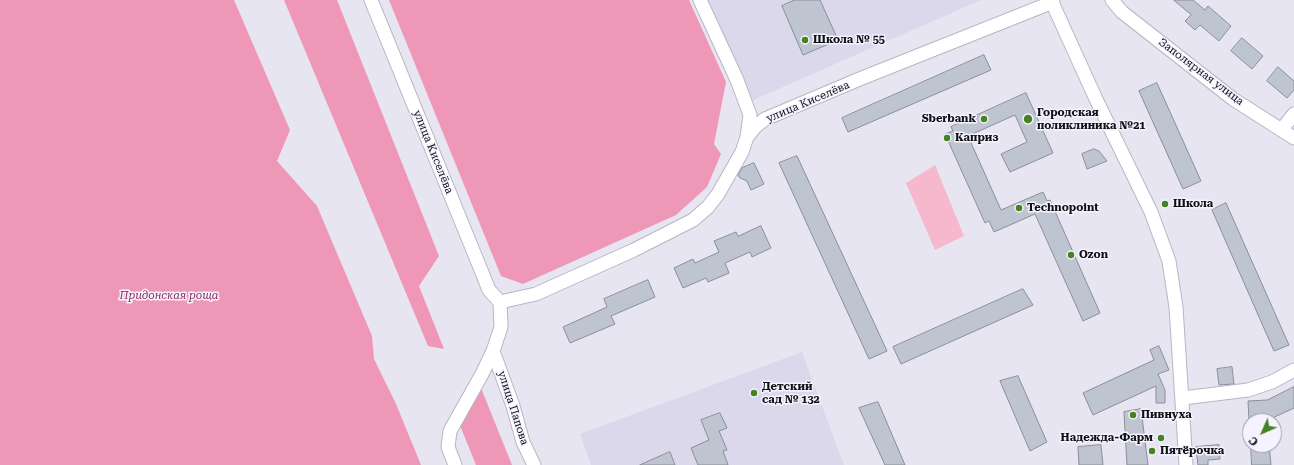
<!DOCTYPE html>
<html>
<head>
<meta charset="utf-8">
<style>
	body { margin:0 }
	#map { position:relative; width:1294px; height:465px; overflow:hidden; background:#e7e5f2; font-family:"Roboto Serif",serif }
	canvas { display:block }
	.north { position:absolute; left:1242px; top:413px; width:40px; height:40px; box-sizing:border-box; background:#f5f3ff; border:1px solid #9a99a1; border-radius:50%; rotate:225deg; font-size:11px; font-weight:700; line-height:16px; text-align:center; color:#111115 }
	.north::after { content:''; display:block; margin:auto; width:14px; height:18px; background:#448222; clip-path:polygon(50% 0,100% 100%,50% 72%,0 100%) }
</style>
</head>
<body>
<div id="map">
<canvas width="1294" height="465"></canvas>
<div class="north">С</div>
</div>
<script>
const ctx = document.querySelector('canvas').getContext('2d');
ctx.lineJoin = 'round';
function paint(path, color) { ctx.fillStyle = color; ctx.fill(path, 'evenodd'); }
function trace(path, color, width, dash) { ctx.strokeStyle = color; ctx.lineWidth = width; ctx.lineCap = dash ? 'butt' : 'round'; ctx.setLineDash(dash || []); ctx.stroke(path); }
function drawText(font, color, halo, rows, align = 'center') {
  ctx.font = font + ' "Roboto Serif",serif'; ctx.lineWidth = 3; ctx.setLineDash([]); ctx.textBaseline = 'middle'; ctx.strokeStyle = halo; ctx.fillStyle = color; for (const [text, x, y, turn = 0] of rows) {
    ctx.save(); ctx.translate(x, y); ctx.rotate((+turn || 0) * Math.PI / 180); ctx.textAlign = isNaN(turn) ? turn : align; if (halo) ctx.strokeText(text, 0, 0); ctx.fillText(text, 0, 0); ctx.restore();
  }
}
const built = new Path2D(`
	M703,0H981L751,101Z
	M802,352L844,465H591L580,434Z`);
const green = new Path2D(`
	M935,165L964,236L935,250L906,183Z`);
const forest = new Path2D(`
	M0,0H234L290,130L277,161L317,206L372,336L374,359L396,404L421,465H0Z
	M284,0H337L439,256L419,286L444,349L428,346Z
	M389,0H689L726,82L714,144L721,154L707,187L676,215L523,284L501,276Z
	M481,388L512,465H476L459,423Z`);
const building = new Path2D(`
	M795,0H820L838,40L803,55L782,6Z
	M1174,0H1193L1205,10L1208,6L1231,26L1219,41L1200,25L1195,30L1185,21L1191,15Z
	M1242,38L1263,56L1252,69L1231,51Z
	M984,55L991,70L848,132L842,118Z
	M1278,67L1294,81V90L1287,98L1267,81Z
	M1157,83L1201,181L1183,189L1139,91Z
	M1026,93L1053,153L1010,172L1001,154L1027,142L1015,115L968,136L1001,210L1043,192L1047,201L1050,200L1100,313L1083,321L1035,214L994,232L989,221L985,223L945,134L953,131L951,127Z
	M1094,149L1099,151L1107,161L1087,169L1082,154Z
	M797,156L887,351L869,359L779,163Z
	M754,163L764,184L751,190L747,181L740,178L738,175L742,168Z
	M1226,203L1289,345L1274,351L1212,210Z
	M761,226L771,248L752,257L750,252L725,263L729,273L708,282L706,278L683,288L674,268L693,259L695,263L719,252L714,241L736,232L738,236Z
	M648,280L655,297L611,316L615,324L570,343L563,327L607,307L604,299Z
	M1023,289L1033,305L901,364L893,347Z
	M1159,346L1169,370L1158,374L1165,390V403H1156V386L1093,415L1083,393L1154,360L1150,350Z
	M1232,367L1234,384L1219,385L1217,369Z
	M1018,376L1047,442L1030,451L1000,381Z
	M1294,387V408L1266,421H1249L1248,401L1267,400Z
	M878,402L905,465H885L859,408Z
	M1141,409L1148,465H1127L1124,412Z
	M720,413L727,428L719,431L727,450L723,451L728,465H698L691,448L709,440L701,420Z
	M1101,445L1103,465H1079L1078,447Z
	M1219,445L1220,459L1208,460V465H1198L1196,447Z
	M1251,445H1269L1271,465H1252Z
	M670,452L675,465H640Z`);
const minor = new Path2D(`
	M371,0L483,275L489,290L500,302L501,327L493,351L482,374L450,431L448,447L455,465
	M700,0L737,80L750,115L747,137
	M1051,0L1095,97L1151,212L1169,261L1176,307L1186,465
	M1112,0L1122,12L1233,99L1294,138
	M1282,129L1294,114
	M500,302L536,294L634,250L693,220L708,207L718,194L742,152L747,137L756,126L765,119L862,78L1053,2
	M493,351L513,406L523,442L534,465
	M1183,398L1248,390L1272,382L1294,370`);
const markers = [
	[805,40,4,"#448222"],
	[984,119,4,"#448222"],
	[1028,119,5,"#448222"],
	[947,138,4,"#448222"],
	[1165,204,4,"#448222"],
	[1019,208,4,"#448222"],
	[1071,255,4,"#448222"],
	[754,393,4,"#448222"],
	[1133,415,4,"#448222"],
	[1161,438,4,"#448222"],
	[1152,451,4,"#448222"]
];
const poiNames = [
	["Школа № 55",813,40],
	["Городская",1037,113],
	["поликлиника №21",1037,126],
	["Sberbank",976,119,"right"],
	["Каприз",955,138],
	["Школа",1173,204],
	["Technopoint",1027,208],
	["Ozon",1079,255],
	["Детский",762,387],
	["сад № 132",762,400],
	["Пивнуха",1141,415],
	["Надежда-Фарм",1153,438,"right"],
	["Пятёрочка",1160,451]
];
const streetNames = [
	["Заполярная улица",1201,72,37],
	["улица Киселёва",808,102,-23],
	["улица Киселёва",433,152,68],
	["улица Папова",513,408,72]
];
const parkNames = [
	["Придонская роща",169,296]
];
paint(built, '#dbd8eb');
paint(green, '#f5b8cd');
paint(forest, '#ee97b7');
paint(building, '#bfc5d0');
trace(building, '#898f99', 1);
trace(minor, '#b8b6c2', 15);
trace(minor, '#fff', 13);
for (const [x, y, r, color] of markers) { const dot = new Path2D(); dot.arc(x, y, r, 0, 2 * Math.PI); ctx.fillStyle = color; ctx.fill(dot); trace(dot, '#f5f3ff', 1.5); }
drawText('bold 11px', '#111115', '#f5f3ff', poiNames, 'left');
drawText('11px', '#111115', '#f5f3ff', streetNames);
drawText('italic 11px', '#8c2856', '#f5f3ff', parkNames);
</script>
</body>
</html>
